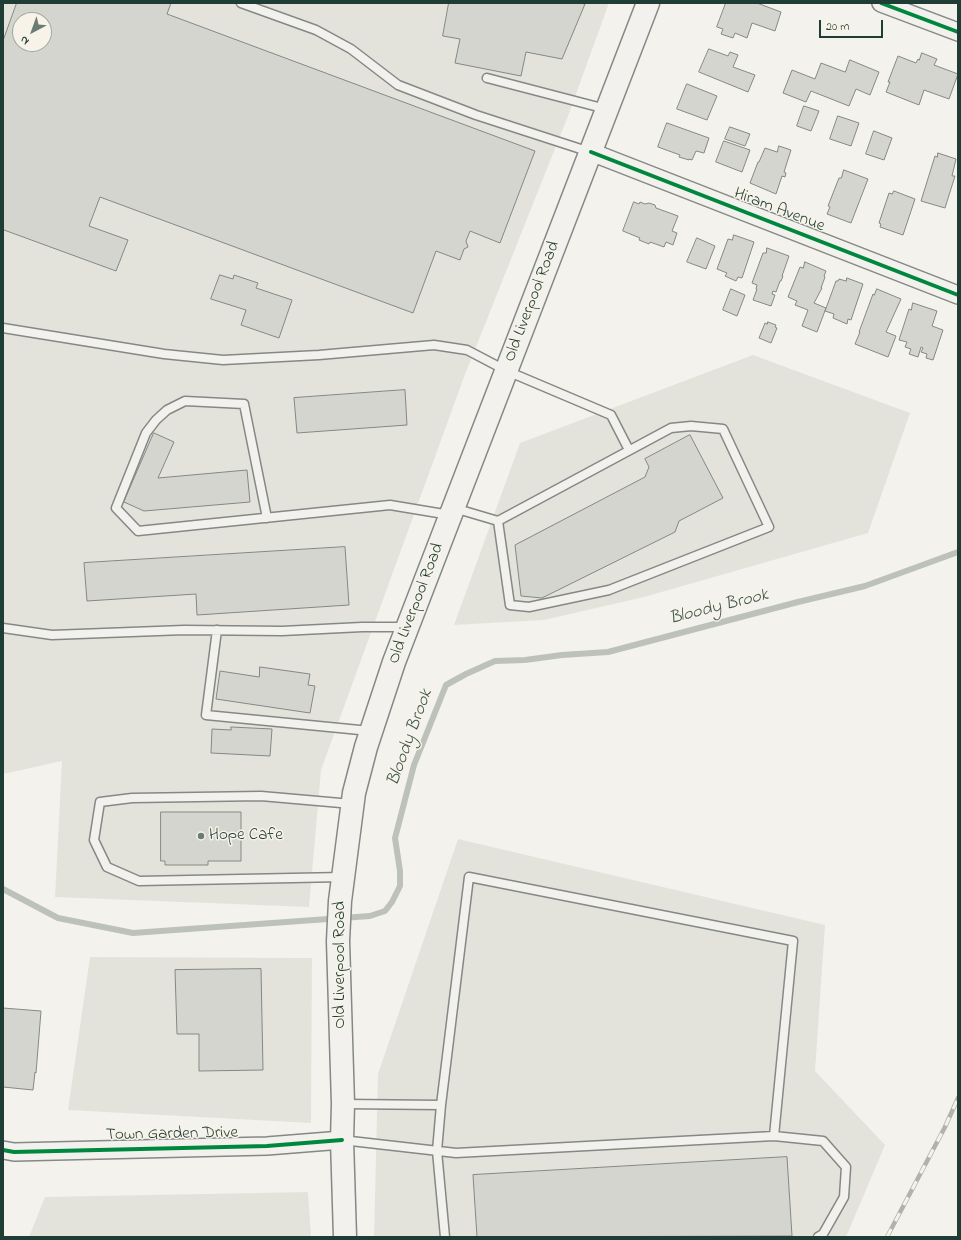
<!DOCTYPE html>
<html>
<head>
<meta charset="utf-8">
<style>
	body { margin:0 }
	#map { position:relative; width:961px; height:1240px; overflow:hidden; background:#f4f2ec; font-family:"Indie Flower",sans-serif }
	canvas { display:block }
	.frame { position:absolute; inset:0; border:4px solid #1f3d34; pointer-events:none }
	.north { position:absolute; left:12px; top:12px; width:40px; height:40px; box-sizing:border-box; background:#f7f3e8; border:1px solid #a1aaa0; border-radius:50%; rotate:221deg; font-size:11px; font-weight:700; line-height:16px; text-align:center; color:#1f3d34 }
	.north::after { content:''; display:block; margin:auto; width:14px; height:18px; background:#6a7c74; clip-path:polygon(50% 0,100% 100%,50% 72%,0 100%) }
	.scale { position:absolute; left:819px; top:20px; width:64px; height:18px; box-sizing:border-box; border:2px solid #1f3d34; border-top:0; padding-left:5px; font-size:12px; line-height:14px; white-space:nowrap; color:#1f3d34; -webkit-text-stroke:3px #f7f3e8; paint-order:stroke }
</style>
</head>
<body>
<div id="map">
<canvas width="961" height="1240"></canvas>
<div class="frame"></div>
<div class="north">N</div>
<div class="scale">20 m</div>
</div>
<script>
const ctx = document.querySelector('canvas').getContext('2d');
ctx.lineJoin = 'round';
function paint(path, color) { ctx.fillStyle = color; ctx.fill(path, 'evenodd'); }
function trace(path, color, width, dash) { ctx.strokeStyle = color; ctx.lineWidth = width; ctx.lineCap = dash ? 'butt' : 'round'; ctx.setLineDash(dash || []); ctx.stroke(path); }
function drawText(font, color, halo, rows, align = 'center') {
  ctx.font = font + ' "Indie Flower",sans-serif'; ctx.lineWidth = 3; ctx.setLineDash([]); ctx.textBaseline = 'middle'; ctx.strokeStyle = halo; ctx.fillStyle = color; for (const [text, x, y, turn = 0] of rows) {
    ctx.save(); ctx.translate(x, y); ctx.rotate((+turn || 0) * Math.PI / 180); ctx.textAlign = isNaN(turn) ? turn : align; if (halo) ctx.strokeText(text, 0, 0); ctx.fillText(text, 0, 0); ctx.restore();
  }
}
const built = new Path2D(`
	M3,3H609L568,116L464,377L321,770L309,907L55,897L62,761L3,774ZM20,20H44V44H20Z
	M753,355L910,413L868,533L644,597L544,620L454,625L520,443Z
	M458,839L825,925L815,1071L885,1145L846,1237H374L378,1074Z
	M90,957L312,958L311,1123L68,1110Z
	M308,1192L311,1237H29L45,1197Z`);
const stream = new Path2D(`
	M3,889L58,918L133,933L370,916L385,911L392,902L400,886V871L395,838L414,765L446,685L466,674L495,661L525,660L562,655L608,652L798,602L865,586L958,552`);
const building = new Path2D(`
	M17,3H171L167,14L535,151L500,243L470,231L466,241L468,247L464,249L460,260L436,251L413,313L100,197L89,226L128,240L116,271L4,230L3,232V41ZM20,20H44V44H20Z
	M449,3H579L585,4L562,59L526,52L521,76L455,63L460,39L443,36Z
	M726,3H757L781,12L775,31L752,23L747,38L735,33L733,38L721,34L723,29L717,27Z
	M709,49L728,56L730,52L738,55L733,67L755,75L748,92L699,72Z
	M922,53L937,59L934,65L958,74L949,99L924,90L919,105L886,92L890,82H888L898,56L916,63L918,59L919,60Z
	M850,60L879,72L870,95L856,89L849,106L811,91L806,102L783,93L792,70L815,79L821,63L845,72Z
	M687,84L717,96L707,120L677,109Z
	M804,106L819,111L811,131L797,126Z
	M838,116L859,123L851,146L830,139Z
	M667,123L709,138L704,153L696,151L692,160L689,159V160L679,157L680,155L658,147Z
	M730,127L750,134L745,146L725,139Z
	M874,131L892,138L884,160L866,154Z
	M724,141L750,150L742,172L716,162Z
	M779,146L791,150L784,172L786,173L785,177L782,176L776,194L750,183L758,162H759L765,148L777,152Z
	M938,153L956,159L952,176H955L945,208L921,201L935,156L937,157Z
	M844,170L868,179L851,223L827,214L830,207L828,206L839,178H841Z
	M894,191L915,199L903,235L880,227L881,224L879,223L889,193L892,194Z
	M634,202L639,204L640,202L645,204L649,203L655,205L656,208L678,216L672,231L677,233L673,245L666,242L664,247L650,242L649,244L639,240L640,238L623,231Z
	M734,235L754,242L742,278L738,277L736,281L725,276L727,273L717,269L728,239L732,240Z
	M697,238L715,246L706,269L687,262Z
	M767,248L789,256L782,276H783L781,281H780L776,292L773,291L772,294L775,295L771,306L753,300L757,289H756L757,285L752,283L763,253H766Z
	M805,262L826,271L824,276L825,277L821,288H822L814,303L826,308L817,332L802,326L808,310L795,305L797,301L788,297L800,267L803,268Z
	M220,275L233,279L234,275L258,283L256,288L292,300L279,338L241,325L246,310L211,299Z
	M847,278L863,284L851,320L848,319L847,324L833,318L834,314L825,311L836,281H838L839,279L846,281Z
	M731,289L745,295L737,316L723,310Z
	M877,289L901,299L886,332L896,336L888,357L855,344L860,332H859L873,294L874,295Z
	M913,303L937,311L932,326L943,330L933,360L926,358L927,354L921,352L923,348L921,347L918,357L909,354L911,349L905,347L907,342L899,340L909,309L911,310Z
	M768,322L776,325L775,327L777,328L771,343L759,338L765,323L767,324Z
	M405,390L407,425L297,433L294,398Z
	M154,433L174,442L158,478L247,470L250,502L144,511L124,502Z
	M690,435L723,498L679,521L675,532L542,598L521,596L515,545L645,477L649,467L645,459Z
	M345,547L349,605L197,615L196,594L87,601L84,563Z
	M260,667L310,674L308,685L315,686L310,713L216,699L220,671L259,677Z
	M231,727L272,729L270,756L211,753L212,729L231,730Z
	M161,812H241V861H208V865H165V861H161Z
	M261,969L263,1070L199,1071V1034H177L175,970Z
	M3,1008L41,1011L36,1073L35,1072L33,1090L3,1087Z
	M787,1157L792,1236L477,1237L473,1175Z`);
const service = new Path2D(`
	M241,3L316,30L351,49L398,85L476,115L590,152
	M487,78L606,109
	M3,328L164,354L223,360L319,355L434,345L467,350L507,371L611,415L629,450
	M454,508L498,521L671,428L691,426L723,429L769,527L609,590L529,607L510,605L498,521
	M267,518L244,404L185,401L167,410L156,420L146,433L116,508L138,531L390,505L450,515
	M3,628L52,635L184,630L282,631L362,627H405
	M217,630L206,715L370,731
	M343,877L139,881L107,867L94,840L100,802L132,798L261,796L352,804
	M344,1104L441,1105
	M774,1136L823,1141L846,1167L844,1197L823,1234L818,1237
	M342,1140L456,1153L774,1136L793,941L469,877L441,1105L437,1151L445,1237`);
const minor = new Path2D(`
	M881,3L958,32
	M591,152L958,295
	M3,1150L14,1152L267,1146L342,1140`);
const secondary = new Path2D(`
	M345,1237L342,1140L343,1104L338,941L340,901L354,793L366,747L394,662L648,3`);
const rail = new Path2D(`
	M887,1237L945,1127L958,1098`);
const cycleway = new Path2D(`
	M881,3L958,32
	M591,152L958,295
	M3,1150L14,1152L267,1146L342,1140`);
const markers = [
	[201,836,4,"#6a7c74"]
];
const streetNames = [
	["Hiram Avenue",779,211,21],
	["Old Liverpool Road",533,302,-69],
	["Old Liverpool Road",417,604,-69],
	["Old Liverpool Road",341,965,-90],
	["Town Garden Drive",172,1135,-1]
];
const poiNames = [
	["Hope Cafe",209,836]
];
const waterNames = [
	["Bloody Brook",719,608,-14],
	["Bloody Brook",411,738,-70]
];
paint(built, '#e4e3db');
trace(stream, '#bcc2b9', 6);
paint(building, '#d5d5d0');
trace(building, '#848985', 1);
trace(service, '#848985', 11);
trace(minor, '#848985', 20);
trace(secondary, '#848985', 25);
trace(service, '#f2f1ed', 8);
trace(minor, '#f2f1ed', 17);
trace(secondary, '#f2f1ed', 22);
trace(rail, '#b0b2ae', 4.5);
trace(rail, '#f7f3e8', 3, [9]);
trace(cycleway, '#00873e', 4);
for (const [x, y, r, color] of markers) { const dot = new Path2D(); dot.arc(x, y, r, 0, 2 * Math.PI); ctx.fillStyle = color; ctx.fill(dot); trace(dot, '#f7f3e8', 1.5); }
drawText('17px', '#1f3d34', '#f7f3e8', streetNames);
drawText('17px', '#1f3d34', '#f7f3e8', poiNames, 'left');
drawText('italic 18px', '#405950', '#f7f3e8', waterNames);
</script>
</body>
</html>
